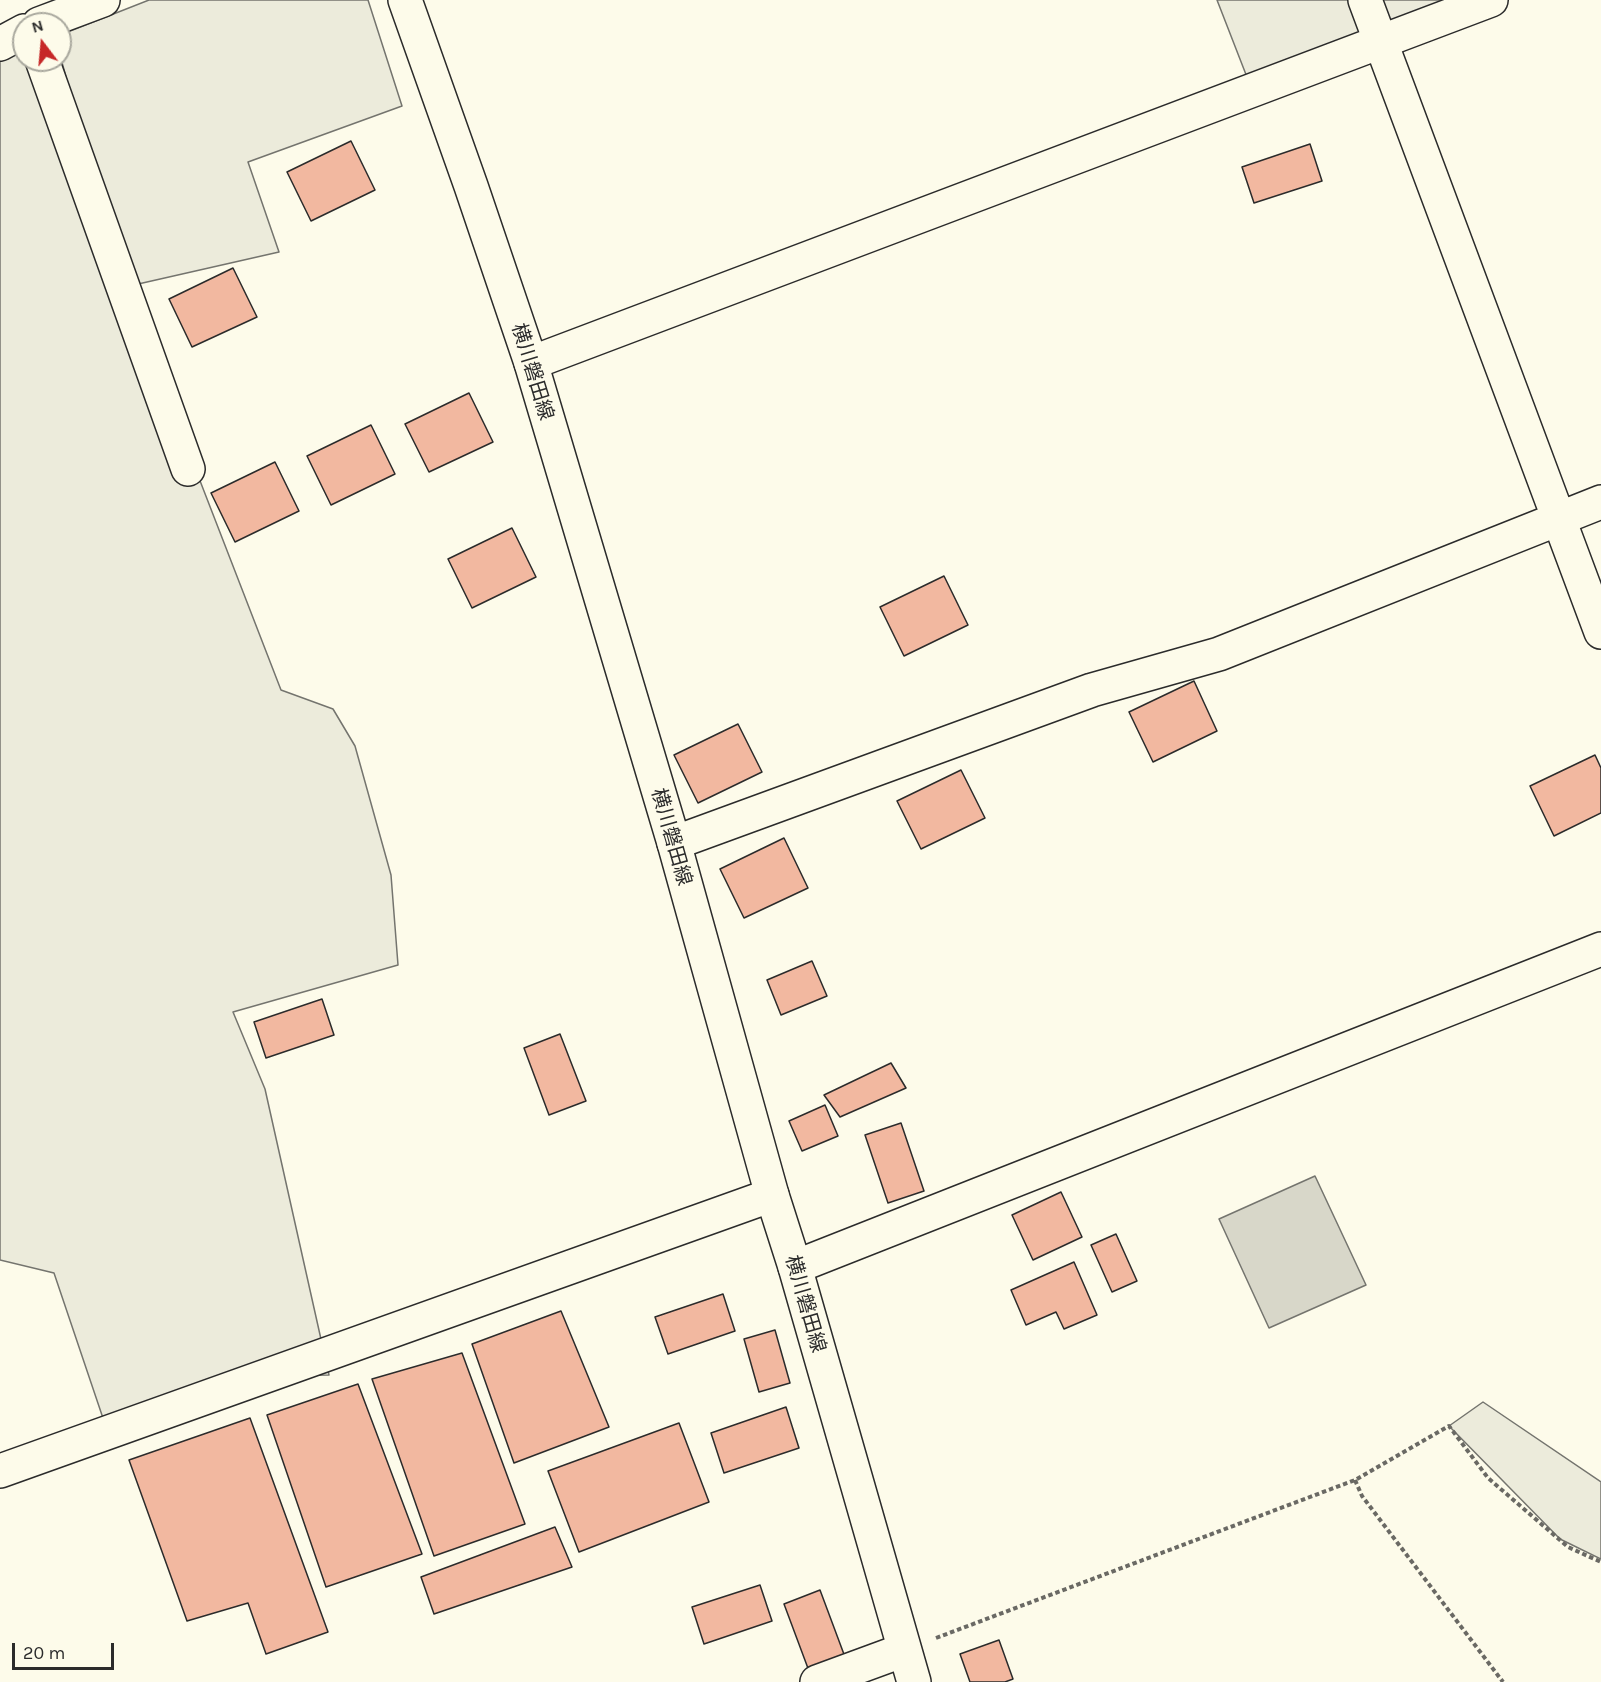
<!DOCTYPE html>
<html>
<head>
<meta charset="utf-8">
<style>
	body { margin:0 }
	#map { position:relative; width:1601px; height:1682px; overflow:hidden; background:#fdfbea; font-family:Karla,sans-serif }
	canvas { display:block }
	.north { position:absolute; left:12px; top:12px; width:60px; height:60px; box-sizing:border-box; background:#fdfbea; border:2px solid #a9a89e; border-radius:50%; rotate:344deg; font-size:16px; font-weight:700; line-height:24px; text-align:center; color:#2b2b2b }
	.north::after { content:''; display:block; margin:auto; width:21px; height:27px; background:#c62828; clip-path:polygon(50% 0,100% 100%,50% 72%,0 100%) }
	.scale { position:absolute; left:12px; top:1643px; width:102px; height:27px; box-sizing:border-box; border:3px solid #2b2b2b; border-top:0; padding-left:8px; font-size:18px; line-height:21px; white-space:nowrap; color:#2b2b2b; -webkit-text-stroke:4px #fdfbea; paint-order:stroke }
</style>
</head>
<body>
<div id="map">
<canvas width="1601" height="1682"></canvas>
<div class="north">N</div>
<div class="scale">20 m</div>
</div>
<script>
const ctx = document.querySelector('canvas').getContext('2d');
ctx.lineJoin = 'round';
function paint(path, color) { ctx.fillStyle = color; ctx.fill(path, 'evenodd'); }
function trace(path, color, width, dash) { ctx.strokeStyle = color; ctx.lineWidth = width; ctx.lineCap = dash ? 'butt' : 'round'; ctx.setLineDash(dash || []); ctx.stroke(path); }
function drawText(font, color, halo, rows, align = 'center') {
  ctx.font = font + ' Karla,"Noto Sans JP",sans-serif'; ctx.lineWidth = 4.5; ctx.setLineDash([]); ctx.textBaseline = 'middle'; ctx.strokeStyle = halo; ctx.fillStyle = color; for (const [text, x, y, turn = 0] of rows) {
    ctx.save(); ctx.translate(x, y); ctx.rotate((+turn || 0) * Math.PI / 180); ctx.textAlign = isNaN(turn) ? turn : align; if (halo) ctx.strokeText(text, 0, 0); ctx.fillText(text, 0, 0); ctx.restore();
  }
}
const green = new Path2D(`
	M149,0H368L402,106L248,162L279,252L125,287L281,690L333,709L355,746L391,875L398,965L233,1012L265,1089L329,1375L266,1376L108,1433L54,1273L0,1260V47L24,31V60H42L117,265L60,55V35Z
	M1217,0H1491L1252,90Z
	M1483,1402L1601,1482V1559L1560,1539L1449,1426Z`);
const water = new Path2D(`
	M1315,1176L1366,1285L1269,1328L1219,1219Z`);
const building = new Path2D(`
	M351,141L375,190L311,221L287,172Z
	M1310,144L1322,181L1254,203L1242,167Z
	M233,268L257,317L192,347L169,299Z
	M469,393L493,442L429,472L405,424Z
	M371,425L395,474L331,505L307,456Z
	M275,462L299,511L235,542L211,493Z
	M512,528L536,577L472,608L448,559Z
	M944,576L968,625L904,656L880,607Z
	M1194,681L1217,731L1153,762L1129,712Z
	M738,724L762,772L698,803L674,755Z
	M1595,755L1601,768V813L1554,836L1530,786Z
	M961,770L985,818L921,849L897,801Z
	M784,838L808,888L744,918L720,869Z
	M812,961L827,996L781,1015L767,980Z
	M322,999L334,1035L266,1058L254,1022Z
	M560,1034L586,1101L549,1115L524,1048Z
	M891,1063L906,1088L840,1117L824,1095Z
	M825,1105L838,1136L802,1151L789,1121Z
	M901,1123L924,1191L888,1203L865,1135Z
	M1061,1192L1082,1237L1033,1260L1012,1215Z
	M1116,1234L1137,1281L1112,1292L1091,1245Z
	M1074,1262L1097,1315L1064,1329L1056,1312L1026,1325L1011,1290Z
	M723,1294L735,1331L668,1354L655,1317Z
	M561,1311L609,1427L514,1463L472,1344Z
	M775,1330L790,1383L759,1392L744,1339Z
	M462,1353L525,1524L434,1556L372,1379Z
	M358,1384L422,1554L326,1587L267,1415Z
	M786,1407L799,1448L724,1473L711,1433Z
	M250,1418L328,1632L266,1654L248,1603L187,1621L129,1460Z
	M679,1423L709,1502L579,1552L548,1471Z
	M555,1527L572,1567L434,1614L421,1577Z
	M760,1585L772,1621L704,1644L692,1607Z
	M820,1590L845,1657L809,1671L784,1604Z
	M999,1640L1013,1679L1005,1682H970L960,1654Z`);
const path = new Path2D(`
	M1355,1480L1362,1496L1503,1682
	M936,1638L1355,1480L1449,1426L1488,1478L1568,1547L1601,1562`);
const minor = new Path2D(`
	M1365,0L1601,632
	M39,24L103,0
	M0,44L24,31
	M42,60L188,469
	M531,363L1491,0
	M674,843L1092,690L1219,654L1601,502
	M795,1267L1601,949
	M0,1471L772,1195
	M817,1682L904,1650`);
const major = new Path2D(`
	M405,0L471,186L531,363L674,843L772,1195L795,1267L914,1682`);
const streetNames = [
	["横川磐田線",532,372,73],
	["横川磐田線",671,837,74],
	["横川磐田線",805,1304,74]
];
paint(green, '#ecebdb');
trace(green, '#74746e', 1.5);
paint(water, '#d8d7c9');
trace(water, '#74746e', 1.5);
paint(building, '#f2b8a0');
trace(building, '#2b2b2b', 1.5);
trace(minor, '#2b2b2b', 36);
trace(major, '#2b2b2b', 36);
trace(path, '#6a6964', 4, [4.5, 3]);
trace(minor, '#fdfbea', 33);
trace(major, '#fdfbea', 33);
drawText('20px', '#2b2b2b', '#fdfbea', streetNames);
</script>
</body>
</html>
